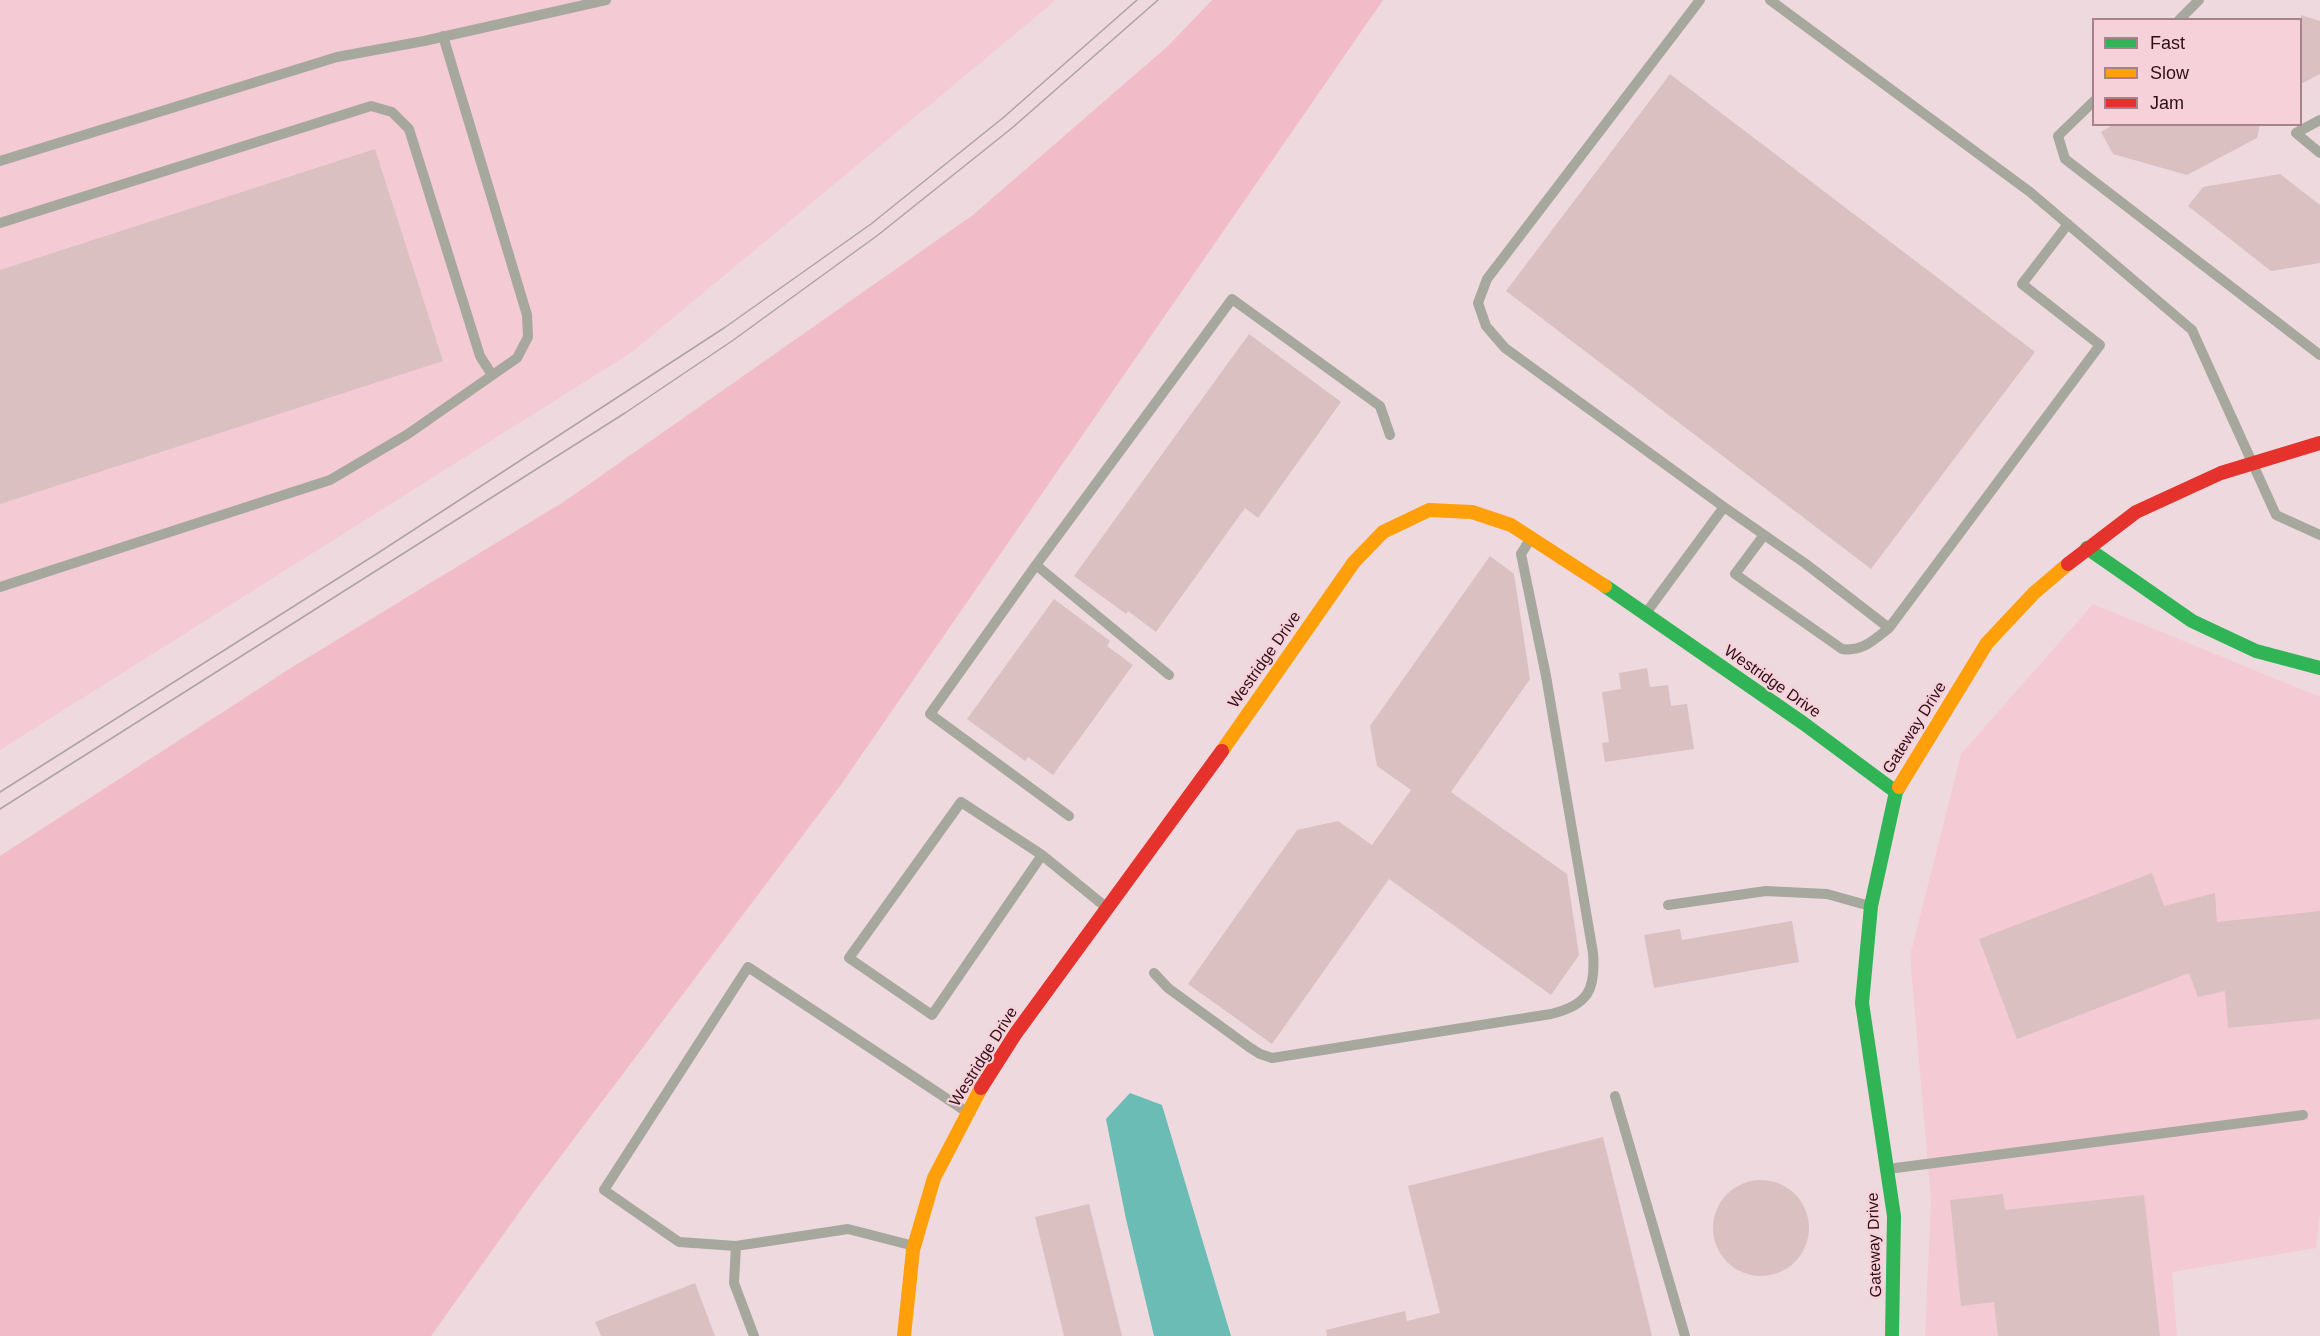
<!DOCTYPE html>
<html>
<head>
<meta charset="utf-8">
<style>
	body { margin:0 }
	#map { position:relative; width:2320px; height:1336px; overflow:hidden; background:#eed9de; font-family:Helvetica,sans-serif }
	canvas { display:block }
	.legend { position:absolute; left:2092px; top:18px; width:210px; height:108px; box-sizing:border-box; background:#f6d1d9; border:2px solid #a6838c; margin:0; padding:8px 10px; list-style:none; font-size:18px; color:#2e0f18 }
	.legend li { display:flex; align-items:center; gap:12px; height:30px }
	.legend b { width:30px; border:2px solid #a6838c }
</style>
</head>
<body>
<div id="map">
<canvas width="2320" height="1336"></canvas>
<ul class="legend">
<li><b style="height:8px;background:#30b455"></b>Fast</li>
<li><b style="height:8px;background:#ff9f0a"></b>Slow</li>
<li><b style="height:8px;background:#e5322d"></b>Jam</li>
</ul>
</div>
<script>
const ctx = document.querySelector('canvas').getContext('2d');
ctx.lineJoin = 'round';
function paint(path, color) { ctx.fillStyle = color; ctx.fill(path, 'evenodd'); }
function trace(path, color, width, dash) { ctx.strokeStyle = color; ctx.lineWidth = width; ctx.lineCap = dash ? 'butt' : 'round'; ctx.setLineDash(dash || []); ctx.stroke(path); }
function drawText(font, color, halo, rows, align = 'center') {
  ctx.font = font + ' Helvetica,sans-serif'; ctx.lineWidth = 4.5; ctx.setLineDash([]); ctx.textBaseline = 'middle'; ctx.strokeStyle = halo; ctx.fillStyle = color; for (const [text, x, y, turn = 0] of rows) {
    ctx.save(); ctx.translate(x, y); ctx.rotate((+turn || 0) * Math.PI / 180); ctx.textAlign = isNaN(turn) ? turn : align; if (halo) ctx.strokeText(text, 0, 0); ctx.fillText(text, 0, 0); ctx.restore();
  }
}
const built = new Path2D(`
	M0,0H1056L632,352L0,750Z
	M2093,604L2320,697V1214L2316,1248L2172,1272L2177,1336H1925L1931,1200L1910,956L1961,754Z`);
const green = new Path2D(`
	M1212,0H1383L840,786L533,1193L431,1336H0V856L294,666L565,501L973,215L1168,46Z`);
const water = new Path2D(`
	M1130,1093L1162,1105L1231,1336H1154L1126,1219L1106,1119Z`);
const building = new Path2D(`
	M2301,15L2320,21V74L2301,84Z
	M1670,74L2035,352L1871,569L1506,291Z
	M2114,124H2260L2257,138L2187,175L2113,154L2101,132Z
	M375,149L443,361L0,504V270Z
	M2280,174L2320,205V263L2271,271L2188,206L2203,187Z
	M1249,334L1341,402L1258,518L1245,508L1156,632L1128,611L1126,614L1074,576Z
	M1490,556L1514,574L1530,679L1451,792L1567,874L1579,955L1551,995L1389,879L1272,1044L1188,984L1297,830L1338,821L1372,845L1411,790L1377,766L1370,726Z
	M1054,599L1110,641L1107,646L1133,665L1053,775L1028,757L1025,761L967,719Z
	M1647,668L1650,687L1668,685L1671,706L1687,704L1694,749L1605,762L1602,743L1609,742L1602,692L1621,689L1619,673Z
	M2152,873L2164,906L2215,893L2217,922L2320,911V1019L2228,1028L2225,991L2198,997L2189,973L2017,1039L1979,939Z
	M1792,921L1799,962L1654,988L1644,935L1680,929L1682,940Z
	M1603,1137L1652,1336H1327L1326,1330L1405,1311L1407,1321L1440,1313L1408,1186Z
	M1713 1228a48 48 0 1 1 96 0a48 48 0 1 1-96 0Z
	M2003,1194L2005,1210L2144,1195L2160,1336H1998L1994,1302L1961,1306L1950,1200Z
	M1089,1204L1122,1336H1064L1035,1217Z
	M695,1283L715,1336H601L595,1322Z`);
const lane = new Path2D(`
	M1770,0L2030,192L2192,330L2276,515L2320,535
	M2179,20L2199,0
	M2094,101L2058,136L2065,159L2320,355
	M2320,120L2296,133L2320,153
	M0,161L337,57L424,41L606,0
	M0,223L371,106L392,112L409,129L480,356L492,375
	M1724,507L1806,564L1889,628L2100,345L2022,284L2068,224
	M1764,535L1735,574L1842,649C1862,652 1874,640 1889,628
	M1036,565L930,714L1069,816
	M0,587L330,480L408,434L517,358L528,337L527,315L443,36
	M1646,613L1724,507L1505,348L1486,326L1478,303L1487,279L1700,0
	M1169,675L1036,565L1232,299L1380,406L1390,435
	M1042,855L932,1015L849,958L961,802L1042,855L1107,908
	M1668,905L1766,891L1827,894L1870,906
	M1154,973L1168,988L1249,1047L1260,1054L1272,1058L1551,1014C1588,1005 1596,990 1593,953L1546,676L1521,554L1531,538
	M1615,1096L1685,1336
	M1888,1169L2303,1115
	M736,1246L734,1283L754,1336
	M914,1246L848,1229L736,1246L679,1242L604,1190L748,967L967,1112`);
const fast = new Path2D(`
	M2087,548L2192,621L2256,651L2320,668
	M1605,586L1803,723L1896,792
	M1892,1336L1894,1216L1862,1003L1871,906L1896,792L1899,787`);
const slow = new Path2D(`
	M1222,751L1354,562L1383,532L1429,510L1472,512L1511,525L1605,586
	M1899,787L1987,643L2034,593L2068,564
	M904,1336L913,1250L934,1178L981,1088`);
const jam = new Path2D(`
	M2068,564L2136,512L2221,473L2320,443
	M981,1088L1016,1033L1222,751`);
const tram = new Path2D(`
	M0,792L378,553L724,328L871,224L1004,117L1137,0
	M0,809L625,413L732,341L878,235L1012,128L1158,0`);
const streetNames = [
	["Westridge Drive",1265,660,-55],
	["Westridge Drive",1772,682,35],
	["Gateway Drive",1915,728,-58],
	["Westridge Drive",984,1057,-58],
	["Gateway Drive",1875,1245,-92]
];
paint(built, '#f4cbd4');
paint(green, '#f2bbc8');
paint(water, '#6abcb4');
paint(building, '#dac0c1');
trace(lane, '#a6a79d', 10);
trace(fast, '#30b455', 14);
trace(slow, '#ff9f0a', 14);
trace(jam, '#e5322d', 14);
trace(tram, '#ada3a2', 1.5);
drawText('16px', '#2e0f18', '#f6d1d9', streetNames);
</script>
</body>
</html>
